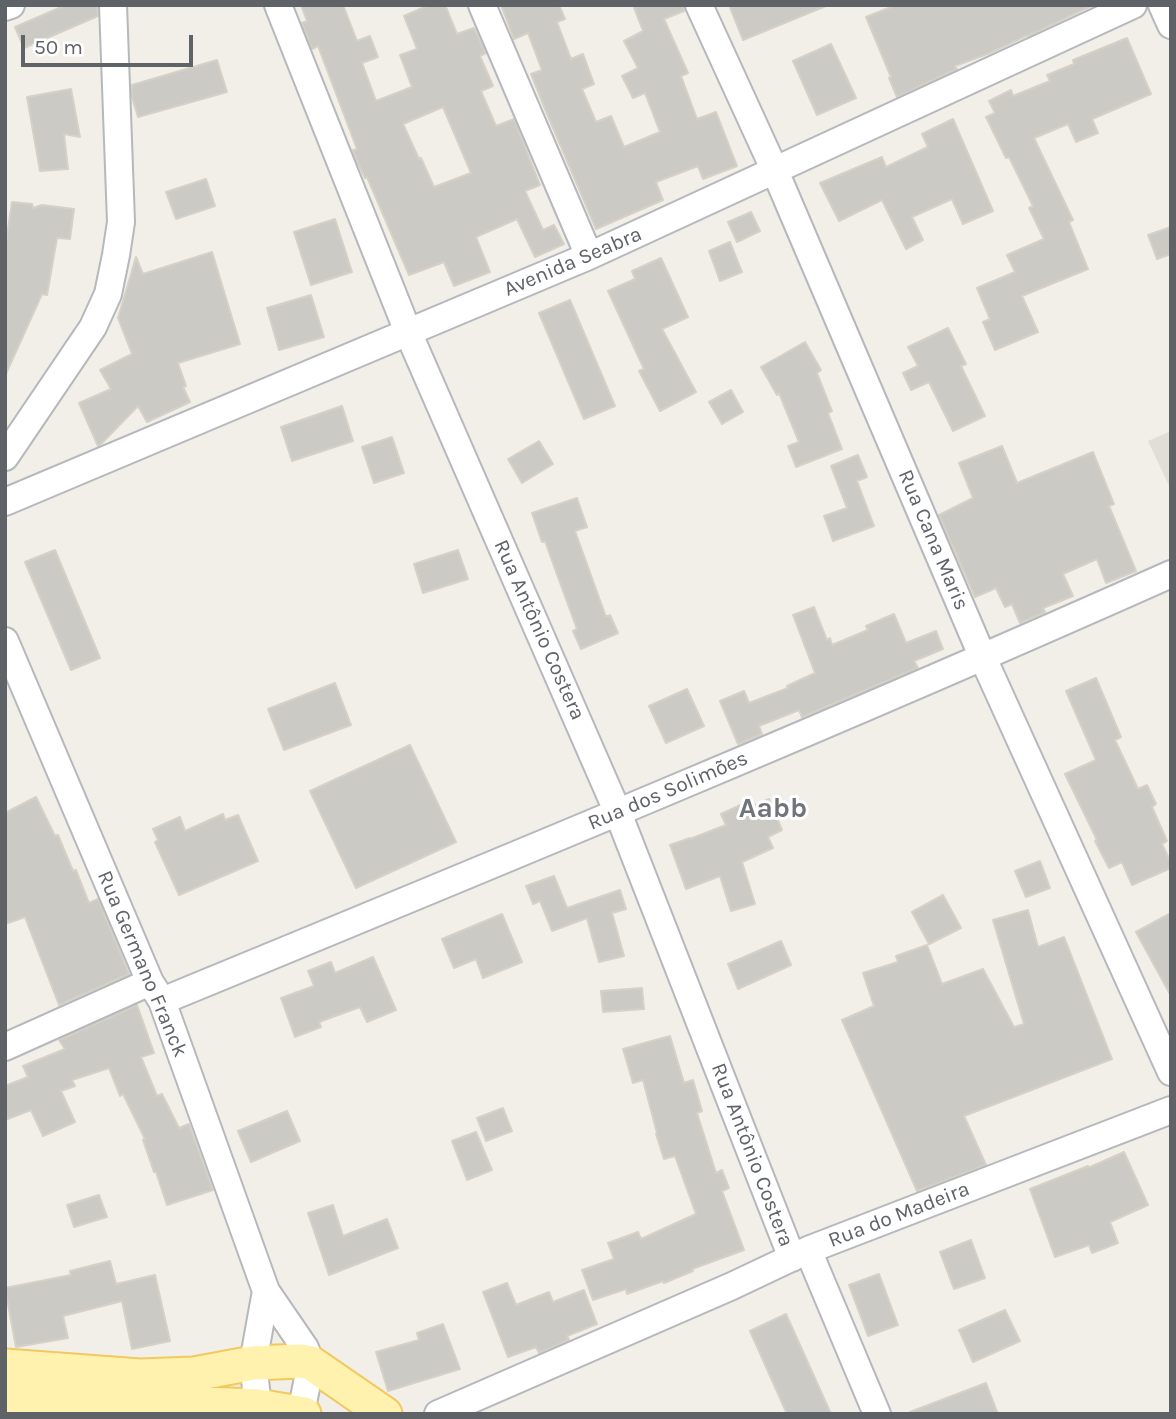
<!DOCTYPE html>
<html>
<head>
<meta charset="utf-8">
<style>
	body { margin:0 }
	#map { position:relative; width:1176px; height:1419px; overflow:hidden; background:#f1efe8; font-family:Karla,sans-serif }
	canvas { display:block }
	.frame { position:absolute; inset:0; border:7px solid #5f6368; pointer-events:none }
	.scale { position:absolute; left:21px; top:35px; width:172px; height:32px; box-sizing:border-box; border:4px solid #5f6368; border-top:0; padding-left:9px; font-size:21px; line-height:24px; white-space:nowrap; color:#5f6368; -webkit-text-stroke:5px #fff; paint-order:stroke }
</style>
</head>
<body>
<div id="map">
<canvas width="1176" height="1419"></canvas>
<div class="frame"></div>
<div class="scale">50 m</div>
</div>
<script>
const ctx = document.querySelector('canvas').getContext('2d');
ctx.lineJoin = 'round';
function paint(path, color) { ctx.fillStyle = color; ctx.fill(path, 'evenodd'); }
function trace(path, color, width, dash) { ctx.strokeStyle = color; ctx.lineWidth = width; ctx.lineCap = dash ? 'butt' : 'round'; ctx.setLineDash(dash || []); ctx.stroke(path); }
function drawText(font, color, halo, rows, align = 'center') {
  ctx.font = font + ' Karla,sans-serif'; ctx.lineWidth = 6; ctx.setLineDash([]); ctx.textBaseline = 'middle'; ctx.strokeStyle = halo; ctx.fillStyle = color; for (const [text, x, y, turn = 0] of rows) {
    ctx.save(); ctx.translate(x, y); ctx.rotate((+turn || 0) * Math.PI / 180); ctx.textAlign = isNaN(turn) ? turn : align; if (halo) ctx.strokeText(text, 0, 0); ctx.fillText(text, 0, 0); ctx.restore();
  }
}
const education = new Path2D(`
	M1171,431V490L1148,441Z`);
const building = new Path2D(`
	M66,5H97L98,16L24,48L15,27Z
	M301,5H343L357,41L370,36L378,57L362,63L376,101L412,87L400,55L417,49L404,16L429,5H445L457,34L474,28L486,53L480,56L493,86L481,91L496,126L514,119L540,185L525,191L543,230L554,225L564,244L535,257L517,219L476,237L490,272L454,286L444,262L409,275L367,177L365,178L356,159L353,150L357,149L318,46L312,49L302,23L307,21ZM443,107L471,173L434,187L421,158L419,159L403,124Z
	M501,5H559L565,19L557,22L571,59L583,54L594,84L582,89L596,122L611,116L624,147L660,132L645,93L633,98L622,76L638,68L624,41L643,31L633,5H684V11L664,19L688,73L681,76L697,119L716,112L737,166L703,179L698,166L656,182L663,200L596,229L545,109L531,74L542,70L528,33L514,39Z
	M729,5H826V6L743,40Z
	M896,5H1093L1028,36V35L990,53L955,66L957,69L897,97L889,78L891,77L866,17Z
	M1127,38L1151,94L1092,119L1098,133L1076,142L1068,124L1034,138L1073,220L1069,222L1088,269L1022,296L1038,332L995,350L983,322L990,319L977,288L1015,272L1007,255L1044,239L1029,208L1033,206L1009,157L1006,158L986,117L995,113L989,101L1011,90L1013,96L1050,81L1047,75L1074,64L1073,60Z
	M831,44L856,98L817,115L793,61Z
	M217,60L227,92L138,117L132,97V85Z
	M71,89L80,137L64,134L68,169L40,171L27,97Z
	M953,119L993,211L963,224L952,199L912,217L923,240L906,249L882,200L839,221L820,183L882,157L886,167L928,147L922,134Z
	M206,179L215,206L176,219L166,192Z
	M12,202L32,204L33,208L42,205L74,209L70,239L57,238L47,295L42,294L5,376V249Z
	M751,212L760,231L737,242L728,222Z
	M335,219L352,272L311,285L294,232Z
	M1171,227V254L1157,259L1148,235Z
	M730,242L742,272L720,281L709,251Z
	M212,252L240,344L178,363L186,386L183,387L190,402L147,422L138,406L101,444L98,446L79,403L111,389L100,370L132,354L118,318L136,257L143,274Z
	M661,258L688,317L662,329L696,392L660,411L639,371L644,369L608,291L635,279L632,271Z
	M311,295L324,337L279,350L267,308Z
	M570,300L615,406L584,419L539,313Z
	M948,328L966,364L961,366L985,416L953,431L929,382L911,390L903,373L918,366L908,347Z
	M805,342L821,370L817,373L832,411L828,413L842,449L796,467L788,446L799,442L779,393L777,395L761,367Z
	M731,390L743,412L722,424L709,402Z
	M342,406L353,441L292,461L281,427Z
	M392,437L404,473L374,483L362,447Z
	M539,441L553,464L522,483L508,459Z
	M1002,446L1017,483L1093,452L1114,504L1109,506L1136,571L1106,583L1097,559L1063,574L1073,596L1043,608L1045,612L1020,623L1012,604L1005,607L996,588L975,597L939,515L973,498L959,463Z
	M858,455L867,477L857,481L874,526L833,541L824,516L847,508L831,466Z
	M577,498L587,527L575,531L606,617L610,615L618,633L581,649L573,631L577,629L559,580L545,541L542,542L532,513Z
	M55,550L100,658L71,670L25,562Z
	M458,550L468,579L423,593L414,564Z
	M814,607L827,640L830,638L832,645L868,630L866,626L894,614L906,643L936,631L943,649L914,661L918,668L802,717L799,710L759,726L762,734L738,744L720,701L744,691L749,703L788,688L787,686L815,673L793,615Z
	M1096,678L1121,737L1115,740L1138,789L1147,785L1156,804L1152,807L1167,841L1162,844L1171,863V868L1132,885L1122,862L1109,868L1095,841L1097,840L1065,774L1096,760L1066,691Z
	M335,683L351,725L284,750L268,709Z
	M687,689L704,726L666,743L649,706Z
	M410,745L456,842L356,888L310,791Z
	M36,797L55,836L58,835L73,871L76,870L89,903L98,899L129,974L59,1005L25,917L5,924V813Z
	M769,799L782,830L768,837L773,848L742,862L755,904L731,911L720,876L686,889L670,845L690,838V839L726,825L721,814L751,800L753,806Z
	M223,814L225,820L238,815L258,861L179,895L155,842L158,840L153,829L180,817L185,831Z
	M1040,861L1050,888L1026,897L1015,871Z
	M554,876L567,908L620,890L626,909L612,913L624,956L599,962L587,918L552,931L540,901L533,904L526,886Z
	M943,895L961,928L929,944L912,912Z
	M1028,910L1038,947L1064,937L1112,1059L964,1116L986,1165L917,1191L842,1020L874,1006L863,973L898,962L896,956L927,945L942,984L983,969L1014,1027L1024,1024L993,920Z
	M1171,913V996L1136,932Z
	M502,914L522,962L483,978L476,959L454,968L442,939Z
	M781,941L791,965L738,989L728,964Z
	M373,957L396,1010L367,1022L360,1007L319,1022L321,1027L295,1037L281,998L314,986L308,971L331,962L335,973Z
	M642,988L644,1009L603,1012L601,991Z
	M137,1005L154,1053L141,1057L157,1096L162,1094L179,1128L189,1124L213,1190L167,1205L156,1172H154L143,1140L145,1139L123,1094L120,1096L109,1068L72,1080L75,1086L61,1091L75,1122L43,1136L31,1110L5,1120V1086L28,1077L23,1066L65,1049L59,1040Z
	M670,1036L684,1083L693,1080L702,1111L697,1113L716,1173L722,1170L729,1188L722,1191L744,1250L692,1269L693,1271L664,1283L663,1281L627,1294L626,1289L593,1300L582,1270L614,1259L608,1243L638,1232L641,1239L696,1214L675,1156L664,1159L656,1134L657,1133L643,1080L633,1083L623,1049Z
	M503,1108L512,1131L486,1141L477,1118Z
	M287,1111L300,1141L251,1162L238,1131Z
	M476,1132L492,1170L467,1180L452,1141Z
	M1124,1152L1148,1205L1110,1222L1118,1243L1092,1253L1089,1245L1055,1257L1030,1189L1088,1166V1168Z
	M99,1195L107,1217L74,1227L67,1205Z
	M333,1205L343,1236L387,1219L398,1248L329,1275L308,1213Z
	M971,1240L985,1278L954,1289L940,1252Z
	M110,1261L116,1284L155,1275L170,1341L132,1349L122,1301L63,1316L68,1338L16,1347L5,1288L71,1275L70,1271Z
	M879,1274L898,1325L868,1336L849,1285Z
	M507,1283L516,1305L549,1292L553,1302L584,1290L597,1324L567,1336L569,1340L539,1353L536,1347L508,1357L483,1292Z
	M1005,1310L1020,1341L973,1362L959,1330Z
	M786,1314L831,1414H787L750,1331Z
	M443,1324L460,1369L388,1391L376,1352L419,1340L417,1333Z
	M986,1383L998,1414H910V1412Z`);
const minor = new Path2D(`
	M278,5L408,332L618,813L792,1258
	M482,5L589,256
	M699,5L775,171L983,658L1171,1072
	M1162,5L1171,25
	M5,7L11,5
	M5,457L93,327L108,294L116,255L121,222L113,5
	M5,502L589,256L1133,5
	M5,641L150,982L162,1001L266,1291L305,1348L311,1363L301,1413
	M162,1001C500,862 837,723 1171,574
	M5,1047L150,982
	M808,1250L877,1414
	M258,1406L253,1363L266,1291
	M438,1414L732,1286L808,1250L1171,1110`);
const major = new Path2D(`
	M5,1366L140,1376L194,1374L253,1363L301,1361L311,1363L385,1414
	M5,1397L258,1406L304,1414`);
const streetNames = [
	["Avenida Seabra",573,262,-23],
	["Rua Cana Maris",933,540,67],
	["Rua Antônio Costera",539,630,66],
	["Rua dos Solimões",668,791,-23],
	["Rua Germano Franck",142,964,67],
	["Rua Antônio Costera",752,1155,69],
	["Rua do Madeira",899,1215,-21]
];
const districtNames = [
	["Aabb",773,809]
];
paint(education, '#e1ded6');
paint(building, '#cccac5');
trace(building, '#d6d1c6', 2);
trace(minor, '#b5b8bc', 30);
trace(major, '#f2c960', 37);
trace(minor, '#fff', 26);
trace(major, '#fff2af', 33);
drawText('21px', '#5f6368', '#fff', streetNames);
drawText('bold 28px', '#70757a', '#fff', districtNames);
</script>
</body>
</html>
